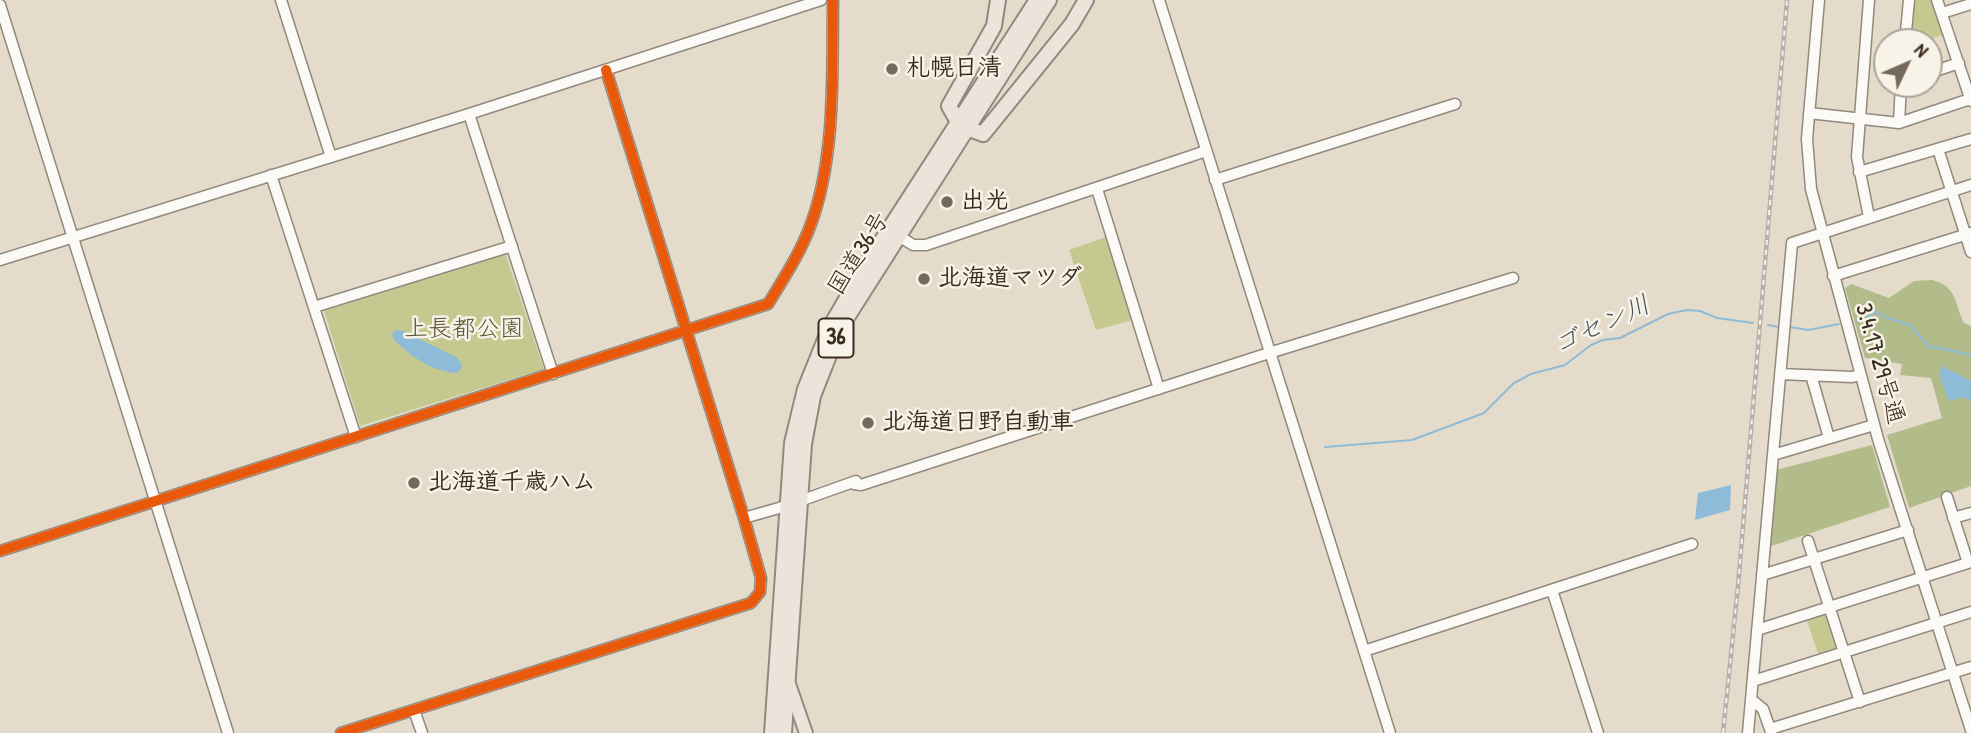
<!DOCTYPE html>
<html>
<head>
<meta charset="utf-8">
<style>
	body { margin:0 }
	#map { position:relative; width:1971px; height:733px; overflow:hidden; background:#e5dbca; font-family:"Patrick Hand",sans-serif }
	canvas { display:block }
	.north { position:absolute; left:1873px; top:28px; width:70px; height:70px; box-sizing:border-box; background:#f7f3e8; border:2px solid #aca397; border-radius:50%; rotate:46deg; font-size:19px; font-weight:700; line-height:28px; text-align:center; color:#3b2a1e }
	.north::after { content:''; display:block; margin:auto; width:24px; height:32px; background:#76685a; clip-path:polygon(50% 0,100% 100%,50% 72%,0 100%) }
</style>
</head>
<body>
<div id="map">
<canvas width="1971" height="733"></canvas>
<div class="north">N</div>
</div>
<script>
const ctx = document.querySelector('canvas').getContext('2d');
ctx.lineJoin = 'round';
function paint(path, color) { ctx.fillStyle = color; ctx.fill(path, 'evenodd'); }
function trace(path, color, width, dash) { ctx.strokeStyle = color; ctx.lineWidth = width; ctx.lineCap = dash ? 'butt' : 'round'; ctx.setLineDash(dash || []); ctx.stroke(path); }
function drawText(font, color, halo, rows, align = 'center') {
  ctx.font = font + ' "Patrick Hand","Klee One",sans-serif'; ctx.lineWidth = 5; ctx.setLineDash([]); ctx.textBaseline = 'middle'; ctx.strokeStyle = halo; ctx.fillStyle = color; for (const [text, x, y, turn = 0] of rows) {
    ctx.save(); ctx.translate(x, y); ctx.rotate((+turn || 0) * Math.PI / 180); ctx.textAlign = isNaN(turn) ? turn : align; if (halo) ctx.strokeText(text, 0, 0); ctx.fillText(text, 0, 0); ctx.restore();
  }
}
const green = new Path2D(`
	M1912,0H1933L1945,34L1922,42H1908Z
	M1106,237L1133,320L1096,330L1069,250Z
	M505,253L544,369L360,426L324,311Z
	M1828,612L1840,650L1819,656L1806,618Z`);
const forest = new Path2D(`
	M1932,280C1958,287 1954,303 1964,323L1971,326V486L1909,508L1887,435L1942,418L1931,378L1900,375L1902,364L1865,358L1845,288L1851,284L1889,298L1914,281Z
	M1872,445L1890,507L1768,547L1776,470Z`);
const water = new Path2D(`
	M396,330L403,331L456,357L462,364V368L457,373C430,371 414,358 394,340L392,334Z
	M1942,366L1971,381V400L1968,401L1965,397L1949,401L1939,374Z
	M1731,485L1730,510L1695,520L1698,493Z`);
const stream = new Path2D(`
	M1856,320L1867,318L1877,311L1884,317L1910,325L1930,348L1935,347L1971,355
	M1768,325L1779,327
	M1790,327L1808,330L1839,324
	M1325,447L1412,440L1484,413L1514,383L1531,374L1565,365L1591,345L1603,340L1620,338L1668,314L1687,310L1700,311L1717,318L1753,323`);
const minor = new Path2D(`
	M281,0L331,157
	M1159,0L1390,733
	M1819,0L1807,139L1811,189L1878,439L1971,730
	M1869,0L1857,157L1869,217
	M1937,0L1971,101
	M0,5L228,733
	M1942,13L1971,4
	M1905,42L1909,0
	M1929,73L1959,63
	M1809,113L1899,123L1970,99
	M469,114L553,374
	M1899,123L1901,84
	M1938,149L1971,252
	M1859,172L1971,139
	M271,175L356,437
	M1215,180L1455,104
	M1097,189L1159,389
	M896,234L913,245H926L1206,151
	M0,260L469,114L821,0
	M1833,276L1971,233
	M314,307L512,246
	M1780,374L1852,377L1860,375
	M1811,375L1829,438
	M1773,455L1874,425
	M854,484L861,485L1269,353L1513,278
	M1947,497L1968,563
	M744,518L786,506L856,481
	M1953,518L1971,513
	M1808,541L1860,702
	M0,551L768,304C784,278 801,252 811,224C836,156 832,72 833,0
	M1762,575L1908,530
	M1552,590L1598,733
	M1757,630L1971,562
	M1364,651L1692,544
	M1753,681L1971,612
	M1752,700L1763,709L1771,732
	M414,710L422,733
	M1770,729L1971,667
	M341,733L751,603L760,592L761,578L744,518L606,70
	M1748,733L1792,243L1971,185`);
const major = new Path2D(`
	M789,684L806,733`);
const highway = new Path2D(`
	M958,122L949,106L994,26L998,0
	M967,128L983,134L1072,24L1086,0
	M772,733L792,443L805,389L830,327L868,262L1037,0
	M784,733L804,444L813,396L839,330L1049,0`);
const rail = new Path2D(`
	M1723,733L1738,586L1787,0`);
const cycleway = new Path2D(`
	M0,551L768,304C784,278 801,252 811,224C836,156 832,72 833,0
	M341,733L751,603L760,592L761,578L744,518L606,70`);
const markers = [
	[892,69,7,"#76685a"],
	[947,202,7,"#76685a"],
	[924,279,7,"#76685a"],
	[868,423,7,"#76685a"],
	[414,483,7,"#76685a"]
];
const shields = [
	[836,338,35]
];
const shieldNames = [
	["36",836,338]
];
const poiNames = [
	["札幌日清",906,69],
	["出光",961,202],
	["北海道マツダ",938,279],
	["北海道日野自動車",882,423],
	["北海道千歳ハム",428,483]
];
const streetNames = [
	["国道36号",859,254,-58],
	["3.4.17 29号通",1879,364,74]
];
const parkNames = [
	["上長都公園",464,330]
];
const waterNames = [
	["ゴセン川",1602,326,-25]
];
paint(green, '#c6c98f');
paint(forest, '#b2bc8a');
paint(water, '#8ebcd8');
trace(stream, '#8ebcd8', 2);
trace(minor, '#91897e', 13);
trace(major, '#91897e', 16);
trace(highway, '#91897e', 18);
trace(minor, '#fbfaf7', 10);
trace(major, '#ece4da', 12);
trace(highway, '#ece4da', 14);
trace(rail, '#b5b2ae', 4.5);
trace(rail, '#f7f3e8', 2, [5]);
trace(cycleway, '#e8590c', 10);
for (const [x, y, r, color] of markers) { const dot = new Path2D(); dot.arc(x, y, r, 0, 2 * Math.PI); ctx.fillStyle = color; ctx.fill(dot); trace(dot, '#f7f3e8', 2.5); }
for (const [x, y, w] of shields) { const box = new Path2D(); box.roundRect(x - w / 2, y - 19.5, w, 39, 5); ctx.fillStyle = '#f7f3e8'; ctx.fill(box); trace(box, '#3b2a1e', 2); }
drawText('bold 23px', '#3b2a1e', null, shieldNames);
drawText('bold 24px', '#3b2a1e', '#f7f3e8', poiNames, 'left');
drawText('24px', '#3b2a1e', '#f7f3e8', streetNames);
drawText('24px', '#5d5631', '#f7f3e8', parkNames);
drawText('italic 26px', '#4b5861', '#f7f3e8', waterNames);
</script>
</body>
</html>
